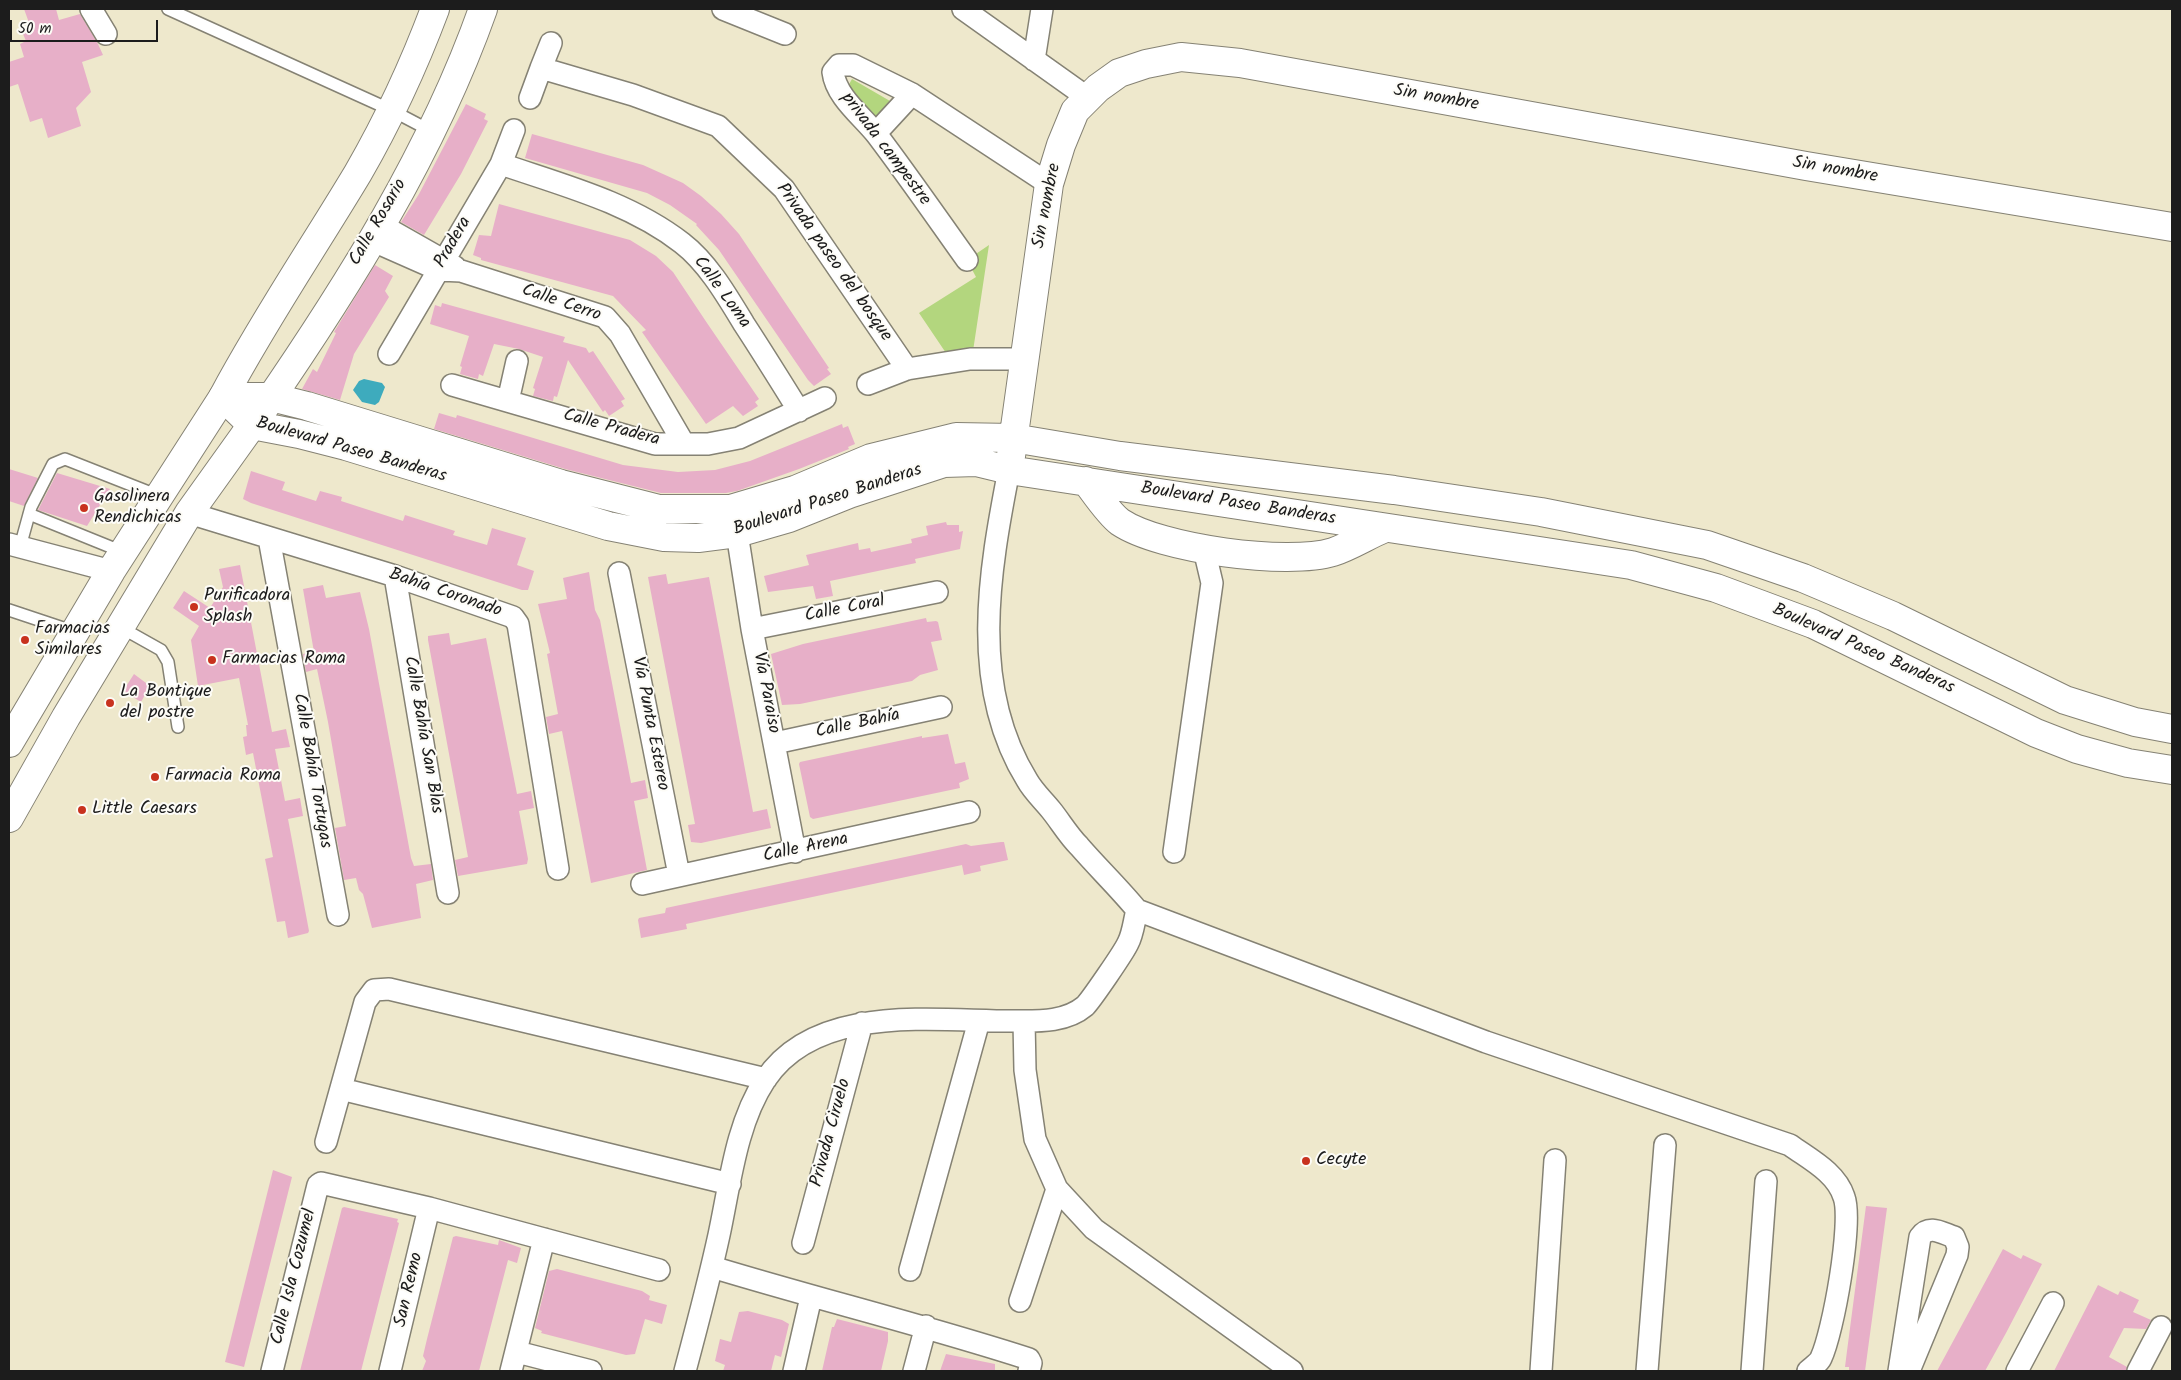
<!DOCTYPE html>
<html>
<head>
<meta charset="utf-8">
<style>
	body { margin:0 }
	#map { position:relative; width:2181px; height:1380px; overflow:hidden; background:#eee8cc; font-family:Kalam,sans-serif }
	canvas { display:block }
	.frame { position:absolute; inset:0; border:10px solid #1c1c1c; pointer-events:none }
	.scale { position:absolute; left:10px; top:20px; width:148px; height:22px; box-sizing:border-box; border:2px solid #1c1c1c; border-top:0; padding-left:6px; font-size:15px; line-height:18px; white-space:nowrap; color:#1c1c1c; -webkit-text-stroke:4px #fdfcf7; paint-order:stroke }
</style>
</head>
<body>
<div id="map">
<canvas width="2181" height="1380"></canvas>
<div class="frame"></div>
<div class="scale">50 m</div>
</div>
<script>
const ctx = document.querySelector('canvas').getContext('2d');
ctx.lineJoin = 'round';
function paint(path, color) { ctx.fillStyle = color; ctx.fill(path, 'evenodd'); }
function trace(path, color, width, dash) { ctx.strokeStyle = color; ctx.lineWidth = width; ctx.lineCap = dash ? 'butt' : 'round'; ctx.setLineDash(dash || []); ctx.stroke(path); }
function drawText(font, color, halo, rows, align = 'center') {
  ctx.font = font + ' Kalam,sans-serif'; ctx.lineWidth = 4; ctx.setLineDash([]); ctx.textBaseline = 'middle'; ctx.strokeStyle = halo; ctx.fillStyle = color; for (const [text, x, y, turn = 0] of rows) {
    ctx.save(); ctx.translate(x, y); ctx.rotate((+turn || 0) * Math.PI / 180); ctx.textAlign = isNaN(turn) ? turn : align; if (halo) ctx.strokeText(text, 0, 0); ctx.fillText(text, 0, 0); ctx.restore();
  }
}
const green = new Path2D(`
	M852,79L890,101L877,119L847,88Z
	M989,245L973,351L946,353L919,313L976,277L967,260Z`);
const water = new Path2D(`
	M364,379L382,383L385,387L379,402L375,405L362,402L353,390L359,381Z`);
const building = new Path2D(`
	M24,9H56L59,20L80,14L98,44L103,55L82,62L91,92L76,108L81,126L48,138L42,118L30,122L18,84L9,87V62L24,57L20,44L26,41L23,34L32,31Z
	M466,104L486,114L484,119L488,121L461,174L424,235L401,222L419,194Z
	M532,134L643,165L683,183L701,196L721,214L739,234L829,368L827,369L831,374L814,386L808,380L719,250L696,225L697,224L670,205L647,193L525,158Z
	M499,204L630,240L656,256L673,272L707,323L759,399L755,402L758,406L743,416L733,406L706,424L642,332L646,330L613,296L481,260V258L473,255L479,235L491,236Z
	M375,265L393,276L385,291L389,297L354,354L340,400L302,389L313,369L317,372L336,333L334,332Z
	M442,303L565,337L563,342L586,348L589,353L593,351L625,399L621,401L624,406L609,416L605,410L603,412L568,360L557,397L554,396L553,401L533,396L535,389L533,388L543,357L519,349L494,344L483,376L479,374L478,379L460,374L462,367L460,366L469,336L430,324L435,305L441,307Z
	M439,413L456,418L457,415L623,465L678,472L715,470L750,461L842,424L843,428L848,426L855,444L848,447L849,449L799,469L737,491L726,493H661L565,469L434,429Z
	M9,469L38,478L24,506L9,501Z
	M251,471L285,482L282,490L316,501L320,491L342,497L341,501L403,521L405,515L455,531L453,535L487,545L492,528L526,538L517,565L534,571L528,590H522L251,503L243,499Z
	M57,473L110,489L87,526L38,510Z
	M946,522L947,525H959V532L963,531L960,549L915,559L916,563L830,581L833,596L816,599L813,586L768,592L764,576L809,565L806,555L858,543L859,550L870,548L871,552L912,543L911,539L928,535L926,526Z
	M240,565L272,732L286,729L290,747L275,749L285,801L300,798L303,816L288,819L309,931L308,933L288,938L285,921L277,922L268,874L265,859L273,857L253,753L246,755L243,737L247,736L246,725H248L239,678L198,686L191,640L199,626L173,608L184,591L210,608L223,587L219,569Z
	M589,572L595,610L600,620L631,783L645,780L648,798L634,801L647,870L591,883L562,731L549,734L546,717L558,714L547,654L550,653L538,604L567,599L563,578Z
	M666,574L668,584L709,577L753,812L767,809L771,828L701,843L691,842L688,825L695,824L648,577Z
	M323,585L326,598L360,592L369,629L411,858L414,866L431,864L433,880L416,884L421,918L372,928L363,894L359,890L356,878L344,880L335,828L346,826L328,722L317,669L306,672L303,654L314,652L303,589Z
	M926,618L927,622L936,621L938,622L942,640L931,642L938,670L920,675L912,681L800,704L782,705L771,654L803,644Z
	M449,633L451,645L486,638L517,794L531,791L534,808L519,811L528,859L527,864L458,876L455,860L468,857L428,640V636Z
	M134,674L150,686L141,702L123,691Z
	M948,734L955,764L965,762L969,779L959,783L960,788L813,819L810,817L799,764L800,762L922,736V738Z
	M1001,842H1004L1008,860L980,866L981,871L964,875L962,865L686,924L687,929L641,938L638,920L639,918L665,913L666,908L966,844L971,846Z
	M273,1170L292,1177L244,1367L225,1362Z
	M1866,1206L1887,1208L1865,1371H1849V1367H1845L1847,1351Z
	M344,1207L398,1219L397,1222L399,1223L361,1371H300L342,1208Z
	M456,1236L498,1245L499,1240L521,1248L517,1263L508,1260L479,1371H422L426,1361L423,1356L427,1339L453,1237Z
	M2003,1249L2021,1259L2023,1255L2042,1264L2006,1333L1985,1371H1937Z
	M557,1269L642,1291L650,1296L649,1300L667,1305L662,1324L645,1319L635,1354L626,1355L541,1333L542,1331L535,1328L549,1271Z
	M2098,1285L2118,1295L2120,1291L2139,1300L2133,1312L2151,1320L2146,1329L2124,1328L2109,1357L2127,1367L2126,1371H2054Z
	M748,1311L782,1320L789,1324L781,1357L775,1355L771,1371H723L725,1365L715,1361L720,1339L731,1342L739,1312Z
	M837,1319L888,1332V1341L881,1371H822L832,1327H834Z
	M946,1354L995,1364V1371H940Z`);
const lane = new Path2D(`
	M168,9L391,110L431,131
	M29,514L123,552
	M20,547L31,507L53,464L65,459L159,496
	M9,610L75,632
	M120,627L161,650L168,662L178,727`);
const street = new Path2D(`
	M91,9L106,34
	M723,9L785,34
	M963,9L1088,98
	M1034,60L1042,9
	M541,68L551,43
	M530,98L541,68L633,95L718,126L784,189L907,369
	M876,133L912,94
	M501,164C562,185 629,202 682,243C708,263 727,296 744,324C763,353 781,382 799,411
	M381,225L455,267
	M371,240L439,270L461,271L605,317L620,334L684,444
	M967,260C937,218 908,176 877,135C862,116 836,97 833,72L839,65H853L912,94L1049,184
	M389,354L501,164L514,130
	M868,384L907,369L970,359H1023
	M452,385L655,444H708L739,438L825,398
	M508,401L517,361
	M189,513L395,576L513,617L518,624L558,869
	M737,533L752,629L795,852
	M269,538L338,915
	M9,544L111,571
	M619,573L679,875
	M395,576L448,893
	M752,629L937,592
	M775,743L941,707
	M1174,852L1212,583L1204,549
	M642,884L969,812
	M1137,910L1486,1042L1790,1145C1809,1159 1836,1172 1844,1197C1853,1222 1833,1333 1821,1358C1819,1363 1812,1367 1808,1371
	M1024,1021L1025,1070L1035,1139L1057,1189L1094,1229L1292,1371
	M341,1089L730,1184
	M326,1142L365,1002L374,990L389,989L766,1079
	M803,1243L862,1023
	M712,1267C817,1299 924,1325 1029,1359L1031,1363L1029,1371
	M910,1270L979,1021
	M1020,1301L1057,1189
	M517,1352L591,1371
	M272,1371L318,1185L321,1183L429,1208L659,1270
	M390,1371L429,1208
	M511,1371L544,1239
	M685,1371C697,1326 709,1281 719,1235C730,1184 736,1124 765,1080C816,1003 933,1021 1012,1021C1036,1021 1065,1023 1085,1006C1091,1000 1124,952 1128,943C1133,934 1134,921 1137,910C1119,888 1098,868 1079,846C1068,835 1060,821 1051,810C1043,800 1033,791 1027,780C969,686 989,572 1009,470
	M794,1371L811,1297
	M914,1371L926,1326
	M1541,1371L1555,1160
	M1647,1371L1665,1145
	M1752,1371L1766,1181
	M1899,1371L1920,1237C1929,1224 1942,1233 1954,1237L1958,1247L1957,1255L1909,1371
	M2017,1371L2053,1303
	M2138,1371L2161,1327`);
const secondary = new Path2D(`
	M435,9C414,65 388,121 358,173C313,248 264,320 223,397L252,425L299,434L346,446L608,526L664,537L698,538L737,533L789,518L849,494L944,463L976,462L1009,470L1631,565L1716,588L1813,624L2036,733L2077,749L2128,763L2172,770
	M271,397L307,406L561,484L659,509H731L795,490L871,458L956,437L1013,438L1120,456L1394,490L1541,512L1707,545L1803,578L1893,616L2065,700L2135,722L2172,729
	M262,411C348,286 432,153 483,9
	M1011,456L1049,184L1061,145L1075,111L1098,88L1119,73L1146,64L1181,57L1240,63L1806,166L2172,227
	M1086,481C1095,493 1109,514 1120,522C1160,549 1288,566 1333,552C1351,546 1368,535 1385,528`);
const primary = new Path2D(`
	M9,743L111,571L223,397H271
	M9,818L66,717L189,513L252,425`);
const markers = [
	[84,508,5,"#c8321e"],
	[194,607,5,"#c8321e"],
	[25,640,5,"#c8321e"],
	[212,660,5,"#c8321e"],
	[110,703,5,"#c8321e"],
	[155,777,5,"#c8321e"],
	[82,810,5,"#c8321e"],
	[1306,1161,5,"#c8321e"]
];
const streetNames = [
	["Sin nombre",1436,99,10],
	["privada campestre",885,150,53],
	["Sin nombre",1835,171,10],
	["Sin nombre",1048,206,-79],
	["Calle Rosario",379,223,-60],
	["Pradera",454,243,-60],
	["Privada paseo del bosque",833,263,55],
	["Calle Loma",721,293,54],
	["Calle Cerro",561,304,19],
	["Calle Pradera",611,429,15],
	["Boulevard Paseo Banderas",351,451,16],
	["Boulevard Paseo Banderas",828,501,-18],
	["Boulevard Paseo Banderas",1238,505,9],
	["Bahía Coronado",445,594,19],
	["Calle Coral",845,610,-11],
	["Boulevard Paseo Banderas",1863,650,24],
	["Vía Paraiso",765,693,79],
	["Vía Punta Estereo",649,724,79],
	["Calle Bahía",858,725,-12],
	["Calle Bahía San Blas",422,735,80],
	["Calle Bahía Tortugas",311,771,80],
	["Calle Arena",806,849,-12],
	["Privada Ciruelo",832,1133,-75],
	["Calle Isla Cozumel",295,1277,-76],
	["San Remo",410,1290,-77]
];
const poiNames = [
	["Gasolinera",94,498],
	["Rendichicas",94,519],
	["Purificadora",204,597],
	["Splash",204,618],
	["Farmacias",35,630],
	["Similares",35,651],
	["Farmacias Roma",222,660],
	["La Bontique",120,693],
	["del postre",120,714],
	["Farmacia Roma",165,777],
	["Little Caesars",92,810],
	["Cecyte",1316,1161]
];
paint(green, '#b3d67e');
paint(water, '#3eabbd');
paint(building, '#e7afc8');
trace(lane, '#858274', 14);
trace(street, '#858274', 24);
trace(secondary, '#858274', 30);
trace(primary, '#858274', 30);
trace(lane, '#fff', 11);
trace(street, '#fff', 21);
trace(secondary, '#fff', 28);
trace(primary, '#fff', 28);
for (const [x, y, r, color] of markers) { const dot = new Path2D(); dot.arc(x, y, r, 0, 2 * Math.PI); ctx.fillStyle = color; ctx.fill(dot); trace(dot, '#fdfcf7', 2); }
drawText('18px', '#1c1c1c', '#fdfcf7', streetNames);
drawText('18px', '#1c1c1c', '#fdfcf7', poiNames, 'left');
</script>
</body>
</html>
